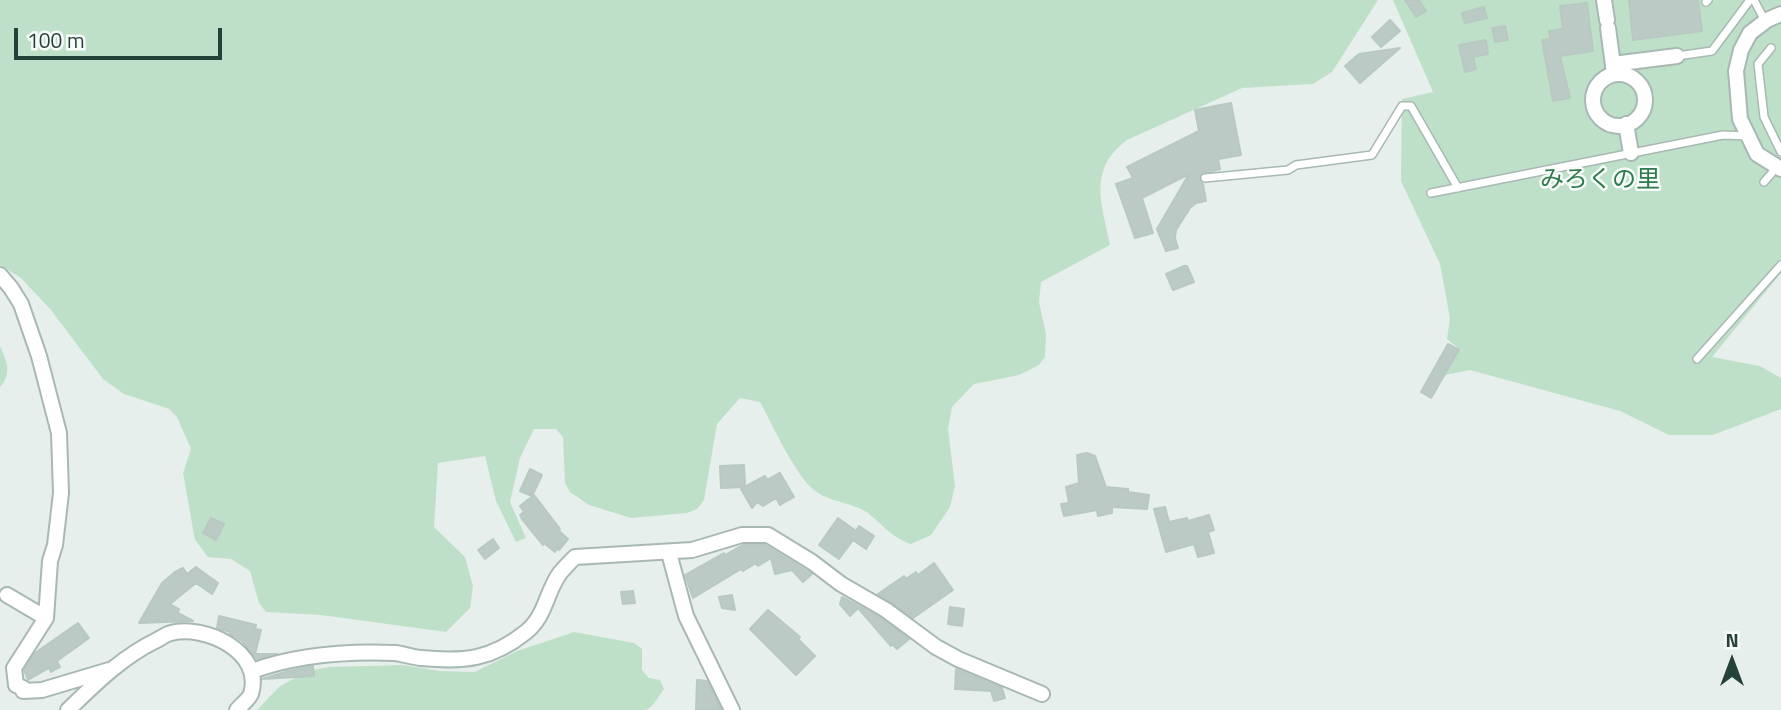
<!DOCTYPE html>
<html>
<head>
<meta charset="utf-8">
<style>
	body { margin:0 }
	#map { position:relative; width:1781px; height:710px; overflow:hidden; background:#e6efeb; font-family:"Titillium Web",sans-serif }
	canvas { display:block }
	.north { position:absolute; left:1697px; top:626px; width:70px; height:70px; -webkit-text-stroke:5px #f7fbf9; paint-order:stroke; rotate:0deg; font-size:19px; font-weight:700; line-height:28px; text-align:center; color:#24423a }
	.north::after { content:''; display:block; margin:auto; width:24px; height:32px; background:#24423a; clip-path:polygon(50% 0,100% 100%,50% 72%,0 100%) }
	.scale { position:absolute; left:14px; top:28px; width:208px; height:32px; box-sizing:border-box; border:4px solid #24423a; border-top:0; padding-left:9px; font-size:21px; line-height:24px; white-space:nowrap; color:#24423a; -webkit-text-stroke:5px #f7fbf9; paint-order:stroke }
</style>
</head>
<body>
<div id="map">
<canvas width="1781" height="710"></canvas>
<div class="north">N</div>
<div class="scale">100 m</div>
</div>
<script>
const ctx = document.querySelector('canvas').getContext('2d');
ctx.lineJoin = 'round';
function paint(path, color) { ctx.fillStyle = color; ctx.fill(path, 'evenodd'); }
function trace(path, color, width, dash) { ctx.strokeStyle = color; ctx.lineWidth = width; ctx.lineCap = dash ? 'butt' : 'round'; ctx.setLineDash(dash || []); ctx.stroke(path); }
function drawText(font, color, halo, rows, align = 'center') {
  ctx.font = font + ' "Titillium Web","Noto Sans JP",sans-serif'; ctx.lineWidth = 5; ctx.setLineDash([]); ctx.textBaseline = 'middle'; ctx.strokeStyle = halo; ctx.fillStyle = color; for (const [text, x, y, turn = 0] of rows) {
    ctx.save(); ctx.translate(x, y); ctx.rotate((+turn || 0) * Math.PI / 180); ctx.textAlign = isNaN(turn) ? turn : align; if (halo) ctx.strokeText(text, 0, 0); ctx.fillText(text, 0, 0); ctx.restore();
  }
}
const green = new Path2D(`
	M0,0H1378L1332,72L1313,84L1242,88L1127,140C1087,170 1102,204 1110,245L1041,282L1039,302L1046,334L1045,357L1039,365L1019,375L974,384L952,407L948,429L955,486L950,507L931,535L911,544C891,537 884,526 868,513C852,502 828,502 814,490C795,475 772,424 760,402L740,398L717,424L704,500L697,509L687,513L631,518L589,505L570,492L565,483L563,437L556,429H534L520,458L510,502L526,538L516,542L496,501L485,456L438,463L434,527L465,557L473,586L470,608L446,632L321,615L266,612L259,603L250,571L231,559L208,557L195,540L183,473L191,449L177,417L169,409L124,394L103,379L51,310L21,278L0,265Z
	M1393,0H1781V273L1712,357L1760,366L1781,378V409L1713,435H1669L1620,411L1470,370L1445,375L1460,350L1447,339L1450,318L1440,264L1401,181L1402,99L1433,92Z
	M0,346C7,362 12,374 0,387Z
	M574,632L634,643L642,649V670L649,678L660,680L664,689L652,706L646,710H257L279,687L307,671L330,667L403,665L439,671L475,672L517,651Z`);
const building = new Path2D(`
	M1405,0H1419L1426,11L1416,17Z
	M1629,0H1698L1702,31L1633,40Z
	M1587,3L1593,51L1560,56L1570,98L1553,101L1542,40L1550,39L1549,31L1563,29L1560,6Z
	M1484,7L1487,18L1465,23L1462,13Z
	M1390,20L1400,31L1381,47L1372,37Z
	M1505,26L1508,40L1495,42L1492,28Z
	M1486,40L1488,54L1473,57L1476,69L1465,72L1459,45Z
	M1400,48L1360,83L1345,66L1359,54Z
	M1231,103L1241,155L1218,159L1220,169L1200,175L1199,179L1203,184L1206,201L1196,203L1190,208L1176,230L1175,238L1178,248L1166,251L1157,229L1189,174L1142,198L1153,233L1135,238L1116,184L1133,178L1127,167L1199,131L1195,110Z
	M1184,266H1187L1194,282L1173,290L1166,274Z
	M1448,344L1459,350L1431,398L1421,392Z
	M1087,453L1095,456L1106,487L1128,489V492L1149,495L1147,509L1112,507V513L1098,516L1097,510L1064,516L1061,504L1069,503L1066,487L1079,483L1077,455Z
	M744,465L745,487L721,488L720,466Z
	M530,469L542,475L532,496L520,491Z
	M780,473L794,497L780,505L776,498L763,506L757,502L752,508L741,489L765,476L767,480Z
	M534,495L560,529L558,530L568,539L559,550L557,548L555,552L544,543L543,545L522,519L520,515L524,512L520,506Z
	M1165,507L1169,522L1187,518L1188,521L1209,515L1214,530L1208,532L1214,553L1198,557L1194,544L1166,552L1154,509Z
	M211,518L224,524L216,540L203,533Z
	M838,518L856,531L859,526L874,536L866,549L853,540L839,559L819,545Z
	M493,539L499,548L485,559L478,550Z
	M743,545H765L812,574L803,582L792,570L775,574L771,558L758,566L756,563L743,571L741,569L693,598L685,575L724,553L725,555Z
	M934,563L953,590L913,618L878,594L904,576L906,579L916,572L918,575Z
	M196,567L218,583L212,594L196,583L170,604L179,609L178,613L193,621L139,623L162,583L175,572L183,568L187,574Z
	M633,591L635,603L623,604L621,592Z
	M732,595L735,610L722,608L719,597Z
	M842,597L881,618L909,639L897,649L892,644L891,646L858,608L850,616L840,604Z
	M950,607L964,609L962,626L948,624Z
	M768,610L800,637L798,639L815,656L796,675L750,629Z
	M219,616L256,625L255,629L261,630L255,654H277L256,659L242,641L230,634V632L217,628Z
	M78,623L89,638L57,661L60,667L51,672L49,668L28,680L24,670L35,653Z
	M313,666L314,676L262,679L288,671Z
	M956,669L1002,688L1005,698L994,701L991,691L955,689Z
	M697,680L707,681L721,710H696Z`);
const lane = new Path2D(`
	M1754,0L1765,21
	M1706,2L1708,0
	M1771,48L1758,64L1764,117L1781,152
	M1677,56L1712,51L1750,0
	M1205,178L1288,170L1296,165L1372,155L1402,106H1411L1458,188
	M1764,182L1777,167
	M1431,193L1723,135L1748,136
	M1697,359L1781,265`);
const street = new Path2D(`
	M1604,0L1607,20
	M1781,14L1767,20L1750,33L1741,50L1736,71L1740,119L1757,154L1781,169
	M1608,28L1614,73
	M1613,64L1677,56
	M1593 100a26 26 0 1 1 52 0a26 26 0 1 1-52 0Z
	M1626,124L1631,153
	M0,275L11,288L21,304L39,356L59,433L61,493L55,545L50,561L46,618L14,668L16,685L23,688V691L42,690L109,670
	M669,553L686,616L732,710
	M7,595L46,618
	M252,671C296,655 348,651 395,653C403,654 412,657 421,658C464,662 491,660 526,632C546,616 546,592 560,573C565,567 570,562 575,557L692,550L742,535H768L812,562L841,584L886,610L936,647L958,659L1042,694
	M68,710C96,683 122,657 157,640C161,638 166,634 171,633C205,624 264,652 251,694C249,699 241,705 237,710`);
const parkNames = [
	["みろくの里",1600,181]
];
paint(green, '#bfe0c8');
paint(building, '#bbcac4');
trace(building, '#b8c9c2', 2);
trace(lane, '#a8b8b2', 10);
trace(street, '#a8b8b2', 18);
trace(lane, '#fff', 7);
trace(street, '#fff', 14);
drawText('24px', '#2d7a4b', '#f7fbf9', parkNames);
</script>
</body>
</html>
